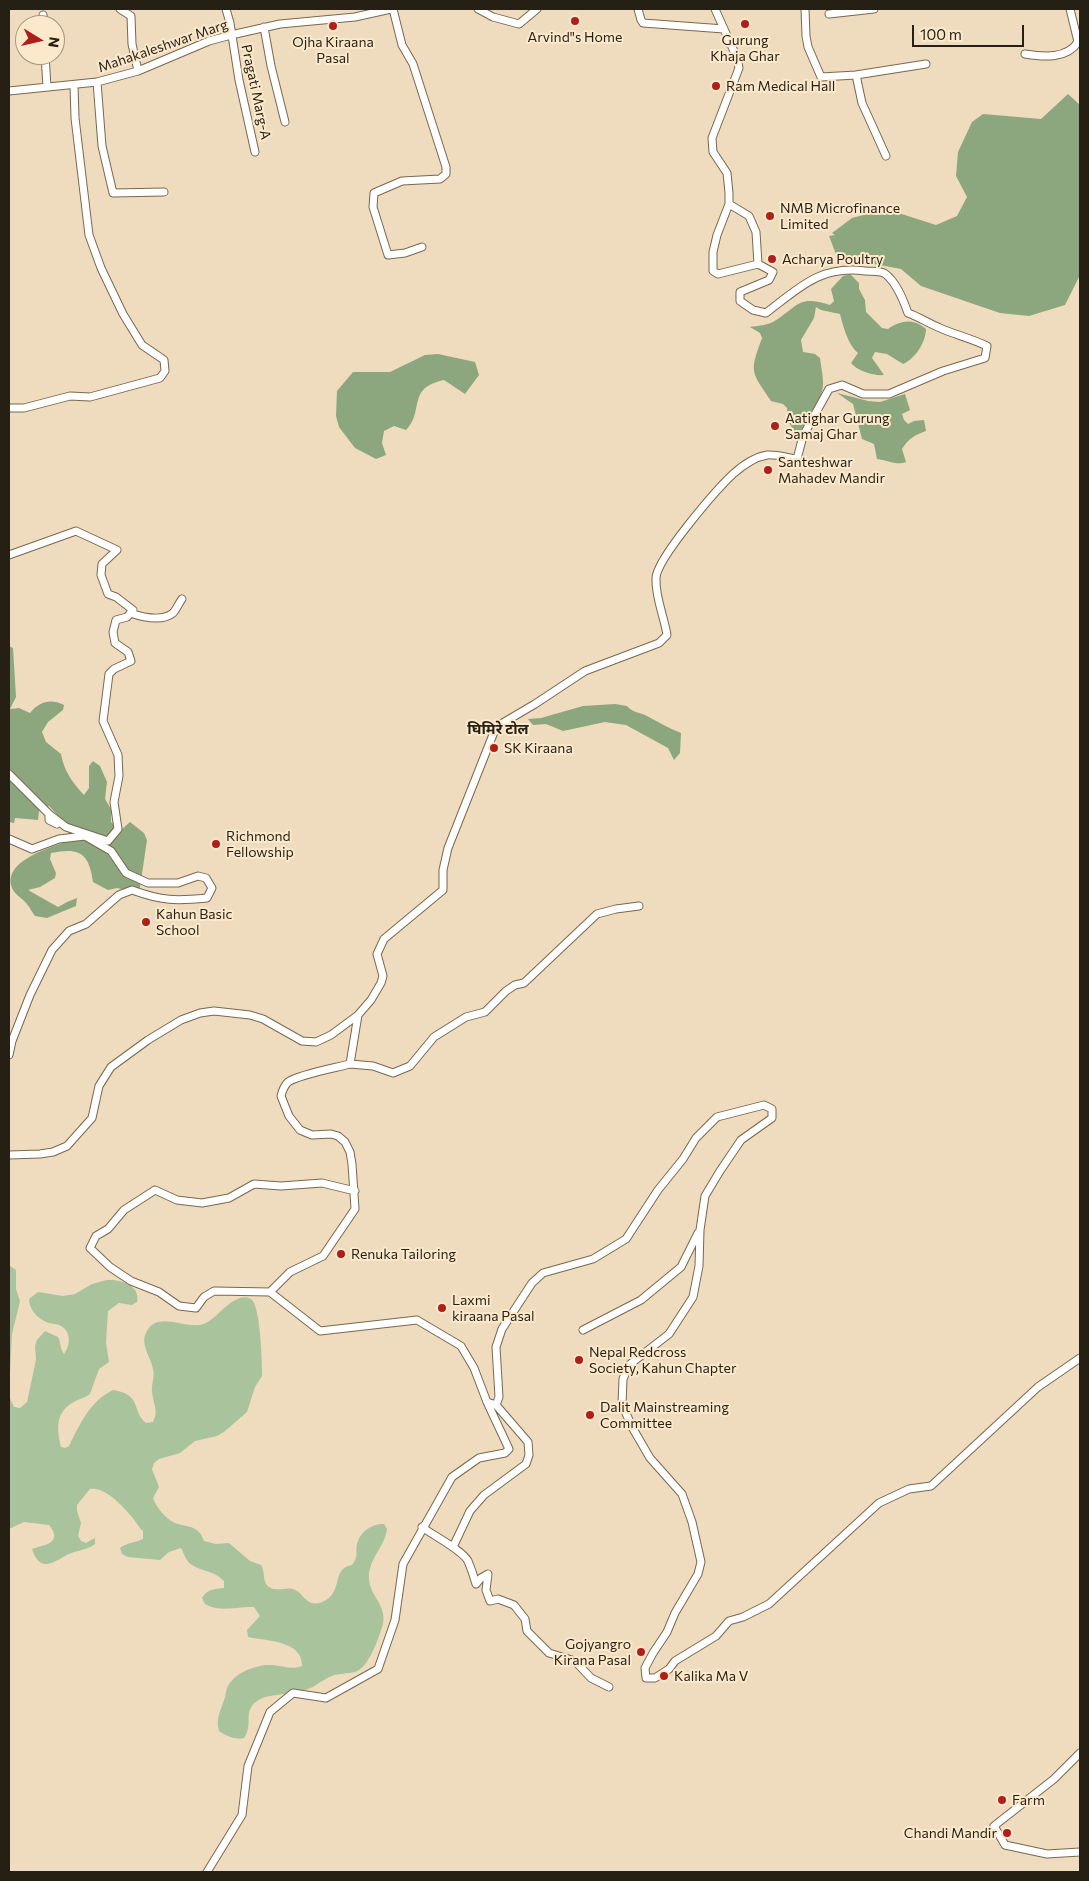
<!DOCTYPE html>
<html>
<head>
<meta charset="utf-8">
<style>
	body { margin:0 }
	#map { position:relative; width:1089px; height:1881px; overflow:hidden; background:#efdbbe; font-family:Commissioner,sans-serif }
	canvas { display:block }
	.frame { position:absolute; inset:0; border:10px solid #261f14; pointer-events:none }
	.north { position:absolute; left:15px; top:15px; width:50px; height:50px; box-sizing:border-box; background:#fce9cb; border:1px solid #a69882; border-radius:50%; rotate:99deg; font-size:14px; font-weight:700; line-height:20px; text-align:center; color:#261f14 }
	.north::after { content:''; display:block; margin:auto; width:18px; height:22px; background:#af1f19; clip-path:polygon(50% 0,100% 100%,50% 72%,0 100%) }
	.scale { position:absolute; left:912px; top:25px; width:112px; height:22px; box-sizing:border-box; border:2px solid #261f14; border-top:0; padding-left:6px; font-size:15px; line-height:18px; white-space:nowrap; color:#261f14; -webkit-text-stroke:4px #fce9cb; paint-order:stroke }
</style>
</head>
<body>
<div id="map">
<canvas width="1089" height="1881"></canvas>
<div class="frame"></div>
<div class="north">N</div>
<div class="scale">100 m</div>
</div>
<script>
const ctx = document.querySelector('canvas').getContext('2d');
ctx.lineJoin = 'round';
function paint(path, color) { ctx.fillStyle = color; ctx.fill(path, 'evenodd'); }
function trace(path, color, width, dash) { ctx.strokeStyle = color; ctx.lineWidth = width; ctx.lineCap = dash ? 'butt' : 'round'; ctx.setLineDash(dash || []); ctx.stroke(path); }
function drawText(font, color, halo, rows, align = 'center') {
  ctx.font = font + ' Commissioner,"Noto Sans Devanagari",sans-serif'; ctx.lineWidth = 4; ctx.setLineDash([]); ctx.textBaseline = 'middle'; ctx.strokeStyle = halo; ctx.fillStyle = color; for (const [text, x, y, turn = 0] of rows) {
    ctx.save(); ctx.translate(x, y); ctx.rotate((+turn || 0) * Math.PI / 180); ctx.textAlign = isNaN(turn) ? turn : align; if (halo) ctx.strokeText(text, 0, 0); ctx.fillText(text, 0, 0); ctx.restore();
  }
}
const green = new Path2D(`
	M9,1265L16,1270V1289L20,1301L12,1334L9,1393Z
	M107,1280C120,1279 141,1285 137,1302L132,1305L119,1303L108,1311L106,1343L109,1362L99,1369L90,1394C85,1398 78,1399 72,1403C55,1414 57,1429 61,1447L65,1448L69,1446C80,1424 90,1401 113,1390C143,1395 131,1411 146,1423L153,1422C159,1411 153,1403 152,1392C151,1385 155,1377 153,1369C151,1358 140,1344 146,1333C157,1308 187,1332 206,1323C217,1318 236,1290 251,1299C260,1304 262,1358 262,1370V1376L255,1387L247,1412L224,1432L217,1436L195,1441L180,1453L159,1459L154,1463L152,1469L159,1487L153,1498C156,1507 166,1519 175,1523C188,1528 198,1524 204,1541L216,1544L229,1543L250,1561L261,1565C266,1573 261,1583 271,1588C279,1592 289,1585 297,1591C302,1594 305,1601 312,1603C320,1605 331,1599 334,1591C340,1580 336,1568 352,1565C360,1555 354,1551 358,1541C361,1531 374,1523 384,1524L387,1529C385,1547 368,1559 369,1578C369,1595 387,1605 383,1624C379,1637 369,1668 355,1672C347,1674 339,1673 332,1676C326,1678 321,1682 316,1685C310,1689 301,1691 294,1693C283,1695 267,1694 257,1701C242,1712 254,1724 244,1738C234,1740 227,1736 219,1731C215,1717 222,1709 225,1697C226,1693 226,1689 228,1686C235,1672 258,1664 272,1665C283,1666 292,1670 302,1666C303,1640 265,1641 248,1637L247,1630L260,1616L254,1607C236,1606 220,1613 205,1604L202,1598C207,1589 214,1589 224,1588V1581C213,1570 203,1572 192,1565C186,1562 184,1553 181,1548L169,1552L160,1560L128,1557L122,1554L120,1548C128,1542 135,1543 143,1539V1531C138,1527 136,1521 131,1516C122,1505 104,1486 90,1489L77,1505V1511L81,1523L78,1536L81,1541L86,1543L95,1538V1544C88,1550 78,1550 69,1554C54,1561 41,1575 32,1549C44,1545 64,1543 49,1525L24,1522L9,1529V1396L14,1407L20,1408L27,1402L36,1360L35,1346L37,1340L45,1331L58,1337C61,1343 60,1349 64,1354C70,1346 72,1332 61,1326C58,1324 53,1324 49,1323C39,1320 29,1310 29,1299L38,1292L63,1296L75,1294L92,1284Z`);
const forest = new Path2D(`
	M1068,94L1080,105V275L1065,305L1029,316L1000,313L921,286L901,269L837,257L829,236L835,235L832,233L852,218L886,209L936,225L957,216L967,197L956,176L958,152L972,122L983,114L1041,119Z
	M850,274L859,283V289L865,300L866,312L882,328L888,329C901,320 913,318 926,329C926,342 915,359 903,364L887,354L875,352L872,358L884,375C874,376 857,371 851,363L858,353C848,345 843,326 840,314L821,310L816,307L814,318L801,340L803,352L815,354L820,358C821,366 823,375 823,383C823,400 810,416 801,430L794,431L788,421L787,408L783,404L771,401C751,371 749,373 762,338L760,333L750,327C757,326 767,325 773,322C798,307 797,294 830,305L834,301L831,289L843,276Z
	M438,354L475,362L479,375L465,394L444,380C406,388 425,411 406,430L394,426L384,431L382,443L386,455L376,459L355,448L339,427L336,416L337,391L353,372H390L425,355Z
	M837,393L868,401L880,402L905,394L910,410L902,414L904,420L908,424L914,421L924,420L926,431C915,435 909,438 902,449L906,462C898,466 887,460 877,459L874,444L862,439L853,404Z
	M9,646L13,648L16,697L10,709L19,708L30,713C39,702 50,698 64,705L63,710L48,722L42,732L46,742L61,754C64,771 72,782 84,795L89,788V766L93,761L100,766L107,782L105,799L111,809V822L121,830L130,822L144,833L147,840L139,894L117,888L108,890L93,882C89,853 80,847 51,853L50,859L56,873L55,878L40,887L28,890L58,907L67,902L77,898L76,906L47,918L35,916C32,912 29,906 26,903C21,897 13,894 11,885C6,858 55,847 72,839L61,819L49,806L39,811L38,820L15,818L14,823L9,822Z
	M615,704L627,706C632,712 638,712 645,715C657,721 668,728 681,733L680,753L674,760L668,748L626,725L605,722L563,731L546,724L533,725L528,719L541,718L583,706Z`);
const street = new Path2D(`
	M120,9L131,16L132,44L138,71
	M226,9L230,23L239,80L255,152
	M393,9L402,45L413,64L446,167V174L440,179L402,181L374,193L373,207L388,255L405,253L422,247
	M478,9L493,17L519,24L537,9
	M638,9L641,20L643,23L724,29
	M805,9L806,36L808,47L821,77L856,75L926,64
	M829,14L874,9
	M43,15L44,25
	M264,27L271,66L285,122
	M1025,54C1044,57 1067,59 1078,42L1070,9
	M45,55L47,87
	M856,75L862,103L886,156
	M97,82L102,146L113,193L164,192
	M9,91L97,82L138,71L209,41L231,35L280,24L355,17L391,9
	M729,204L749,216L756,232L758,264
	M9,408H24L70,396L90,397L160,378L165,371L164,360L142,345L123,314L101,268L89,235L75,118L74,85
	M9,555L76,531L117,550L102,564L101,575L108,594L116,597L133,610L127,617L116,620L113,632L115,643L128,652L131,661L114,669L109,674L103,721L118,755L119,776L114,802L118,829L108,841L66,827L49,814
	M130,613C142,617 162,622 173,613C176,610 179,603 182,599
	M9,774L49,814V820L57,824
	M9,839L32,849L59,839L85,836L111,851L126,873L148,883H178L198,876L206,878L212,888L207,898C176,901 162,901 132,890L119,895L86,924L69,931L52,950L30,995L12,1041L9,1055
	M350,1064L373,1066L393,1073L410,1066L434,1037L466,1017L485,1012L506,991L515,985L524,983L597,914L616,909L639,906
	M9,1155L40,1154L53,1152L67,1146L92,1118L99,1086L111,1067L148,1040L181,1020L200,1013L214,1011L250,1015L263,1019L302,1041L316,1042L331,1035L358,1015
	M270,1292L214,1291L204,1297L196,1308L179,1306L159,1292L131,1281L110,1267L90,1248L96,1236L108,1229L124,1210L155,1190L177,1200L202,1203L229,1198L254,1184L281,1186L322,1183L355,1191
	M583,1330L641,1300L681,1267L698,1233
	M496,1405L499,1397L496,1347L502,1329L532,1283L543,1273L593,1259L626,1239L658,1190L683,1159L696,1138L717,1117L764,1105L772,1109V1118L741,1140L720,1171L705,1196L700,1230L699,1266L693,1297L669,1334L629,1365L623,1379L622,1404L632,1427L650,1458L682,1494L692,1522L701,1562L698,1574L675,1613L667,1632L653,1653L645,1668L646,1678H655L669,1669L675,1661L716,1636L729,1621L743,1617L769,1604L879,1503L909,1489L931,1486L1038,1387L1080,1358
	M422,1527C434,1536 462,1550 468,1561C471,1568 474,1577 476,1584L481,1578L488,1574L486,1590L490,1601L498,1599L514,1605L525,1619L527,1631L549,1653L575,1661L591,1678L609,1687
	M453,1547L470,1511L484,1495L526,1464L529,1455L528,1442L496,1405L487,1402L474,1368L461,1346L417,1320L320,1331L270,1292L290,1272L323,1256L355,1209L352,1164L350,1152L345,1142L338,1136L331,1134L312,1135L300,1130L289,1116L281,1096C282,1092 285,1085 288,1082C300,1074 335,1068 350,1064L358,1015L371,1000L381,983L383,976L377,954L384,939L443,890V870L448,848L496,727L535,704L585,671L659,643L667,635C664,616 655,597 656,578C657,558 717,489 733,474C742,466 755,457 767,455C776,454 788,458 797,459L803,436L829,389L842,385L863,394H889L943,371L985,358L987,346C970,338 956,335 940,328C928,323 919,317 908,313C903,299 896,281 884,273C879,271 870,271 865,271C820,265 799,288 766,313L753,310L740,301V292L769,280L773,272L758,264L718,274L713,271V252L717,235L729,204V193L727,173L713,152L712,138L739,68L737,58L715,9
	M1080,1753L1054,1779L994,1826L1005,1845L1047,1854L1080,1852
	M207,1872L242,1815L248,1766L270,1712L293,1693L326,1698L378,1669L395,1620L403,1564L452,1477L479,1458L505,1453L509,1449L487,1402`);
const markers = [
	[575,21,5,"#af1f19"],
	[745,24,5,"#af1f19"],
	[333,26,5,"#af1f19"],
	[716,86,5,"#af1f19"],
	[770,216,5,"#af1f19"],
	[772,259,5,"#af1f19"],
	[775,426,5,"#af1f19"],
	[768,470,5,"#af1f19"],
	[494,748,5,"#af1f19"],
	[216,844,5,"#af1f19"],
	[146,922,5,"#af1f19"],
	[341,1254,5,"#af1f19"],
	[442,1308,5,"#af1f19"],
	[579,1360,5,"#af1f19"],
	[590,1415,5,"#af1f19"],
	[641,1652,5,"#af1f19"],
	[664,1676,5,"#af1f19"],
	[1002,1800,5,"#af1f19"],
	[1007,1833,5,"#af1f19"]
];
const poiNames = [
	["Arvind\"s Home",575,37,"center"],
	["Gurung",745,40,"center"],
	["Khaja Ghar",745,56,"center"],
	["Ojha Kiraana",333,42,"center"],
	["Pasal",333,58,"center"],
	["Ram Medical Hall",726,86],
	["NMB Microfinance",780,208],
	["Limited",780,224],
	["Acharya Poultry",782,259],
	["Aatighar Gurung",785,418],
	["Samaj Ghar",785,434],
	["Santeshwar",778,462],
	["Mahadev Mandir",778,478],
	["SK Kiraana",504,748],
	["Richmond",226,836],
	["Fellowship",226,852],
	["Kahun Basic",156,914],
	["School",156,930],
	["Renuka Tailoring",351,1254],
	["Laxmi",452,1300],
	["kiraana Pasal",452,1316],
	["Nepal Redcross",589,1352],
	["Society, Kahun Chapter",589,1368],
	["Dalit Mainstreaming",600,1407],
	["Committee",600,1423],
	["Gojyangro",631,1644,"right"],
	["Kirana Pasal",631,1660,"right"],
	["Kalika Ma V",674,1676],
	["Farm",1012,1800],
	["Chandi Mandir",997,1833,"right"]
];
const streetNames = [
	["Mahakaleshwar Marg",163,46,-19],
	["Pragati Marg-A",256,92,78]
];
const neighbourhoodNames = [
	["घिमिरे टोल",498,729]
];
paint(green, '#a9c49c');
paint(forest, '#8ca77d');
trace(street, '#79684e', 9);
trace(street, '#fff', 7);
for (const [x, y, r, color] of markers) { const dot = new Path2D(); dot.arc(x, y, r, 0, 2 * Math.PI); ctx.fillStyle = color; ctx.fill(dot); trace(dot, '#fce9cb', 2); }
drawText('14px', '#261f14', '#fce9cb', poiNames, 'left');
drawText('14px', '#261f14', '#fce9cb', streetNames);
drawText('bold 15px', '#261f14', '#fce9cb', neighbourhoodNames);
</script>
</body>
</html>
